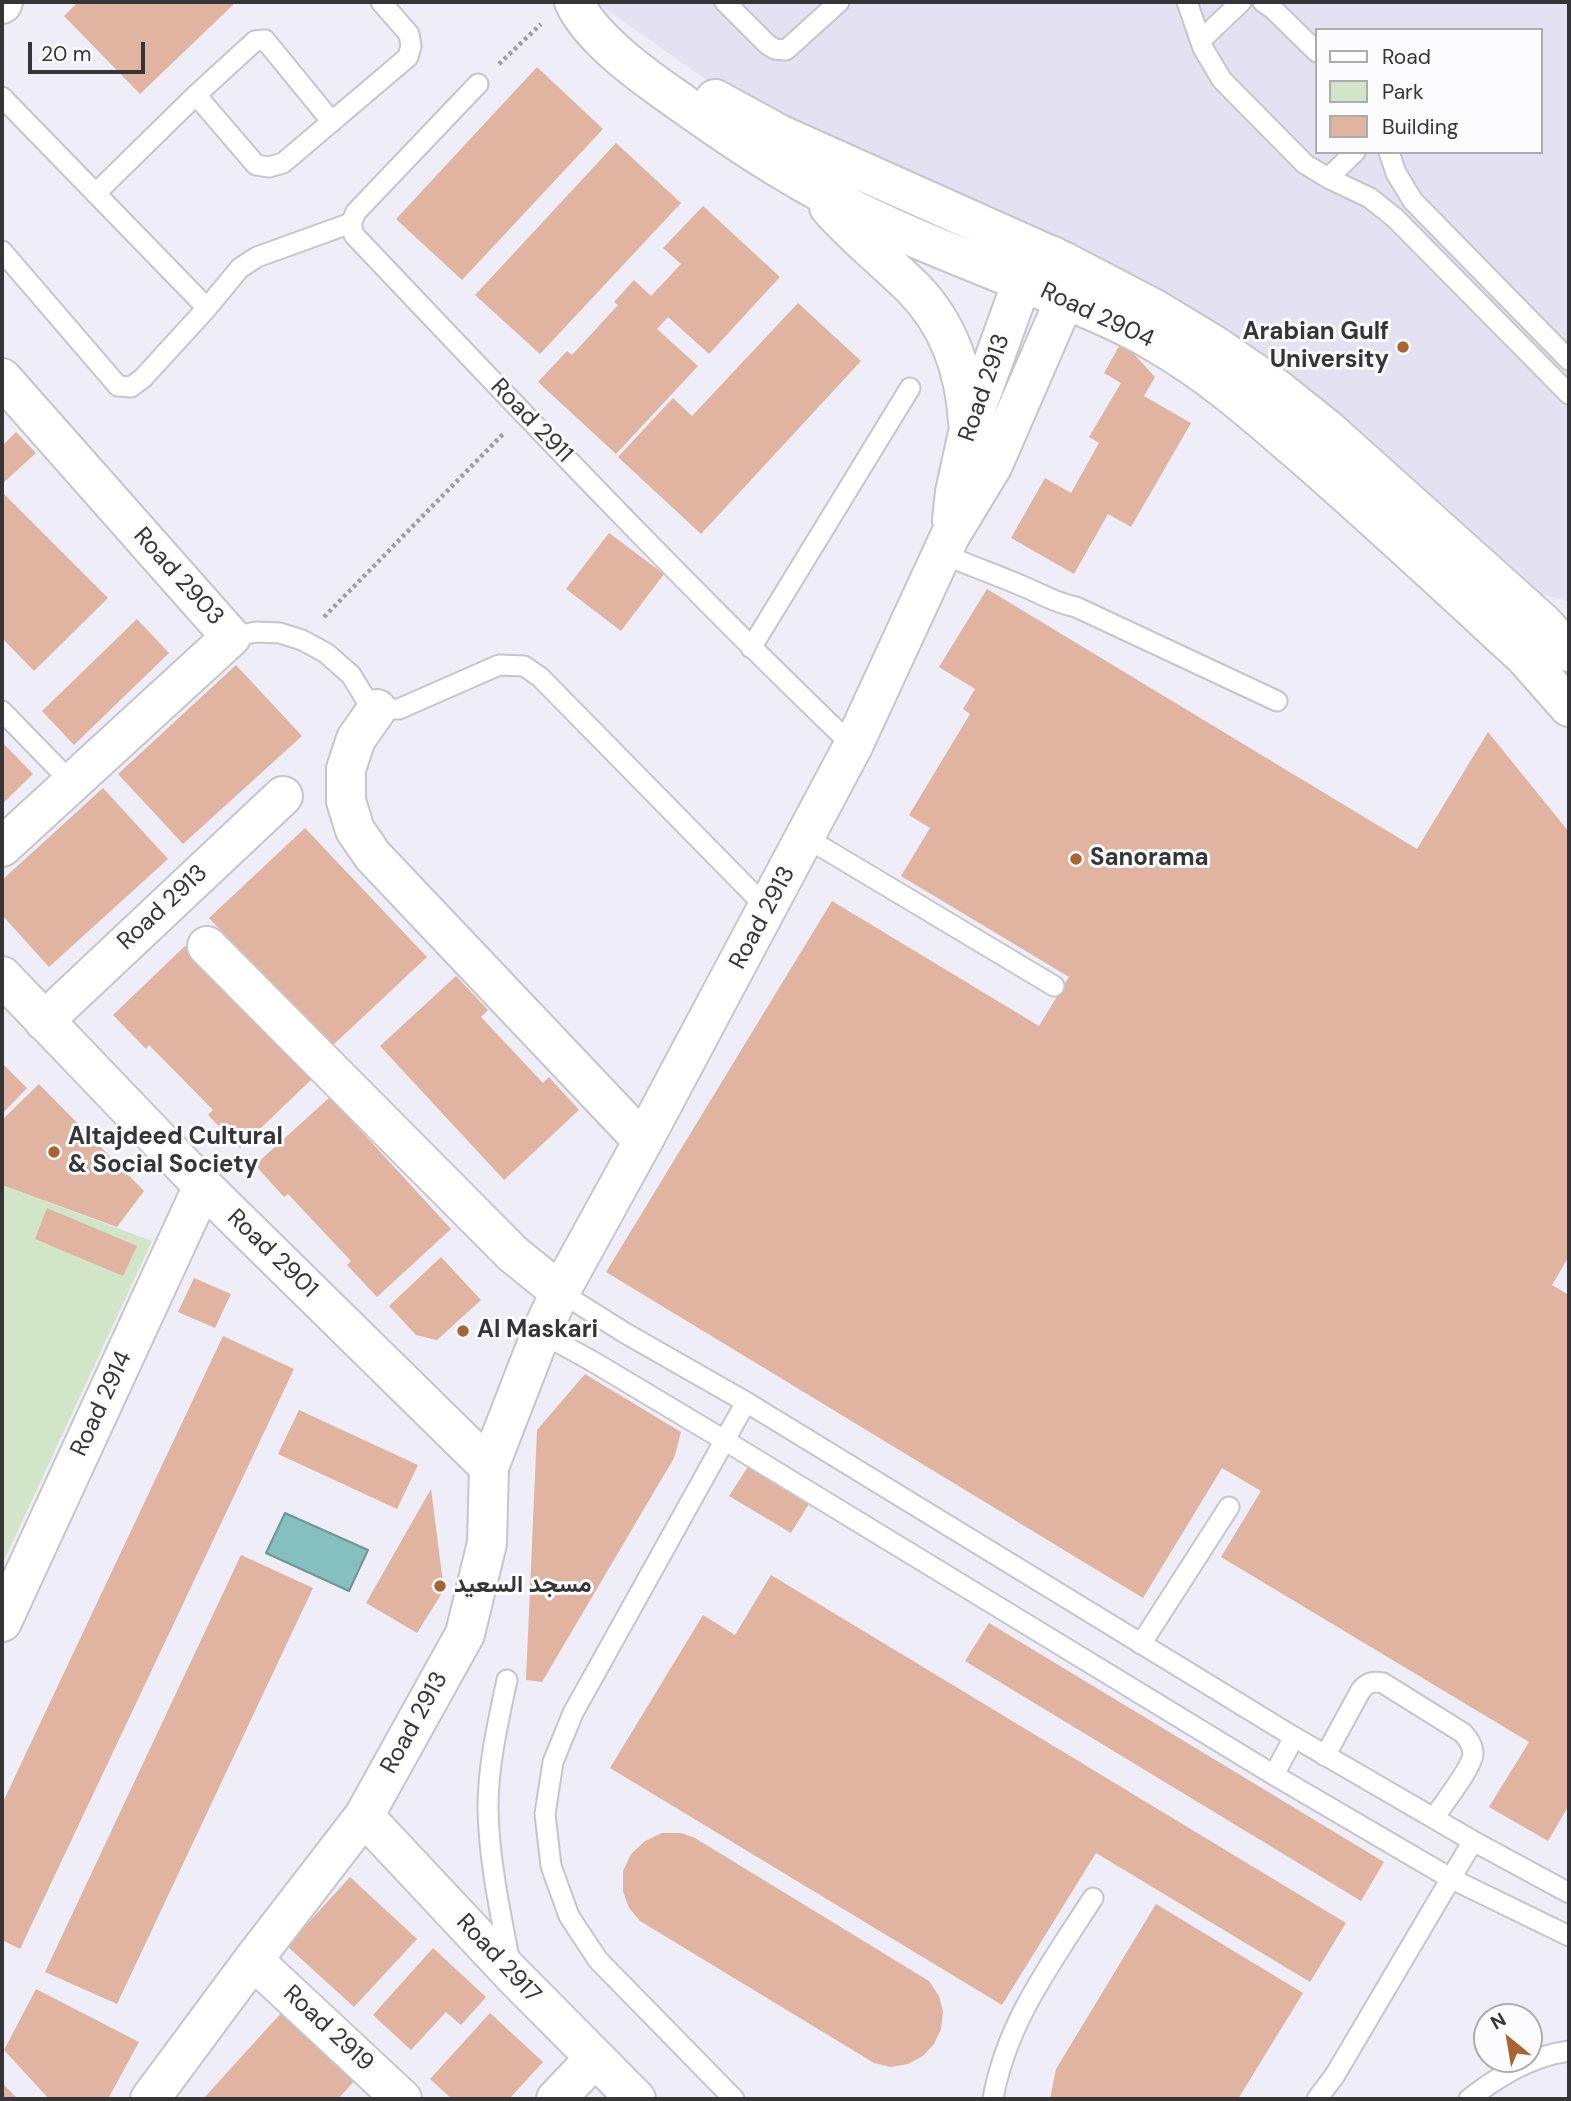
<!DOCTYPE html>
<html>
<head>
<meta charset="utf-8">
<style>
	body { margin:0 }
	#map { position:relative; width:1571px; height:2101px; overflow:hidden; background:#efedf7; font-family:"DM Sans",sans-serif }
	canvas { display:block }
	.frame { position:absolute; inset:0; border:4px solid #353538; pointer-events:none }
	.legend { position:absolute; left:1315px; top:28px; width:228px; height:126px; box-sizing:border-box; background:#fcfcfe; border:2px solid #acacaf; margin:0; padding:9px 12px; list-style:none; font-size:21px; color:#353538 }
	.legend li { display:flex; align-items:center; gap:14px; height:35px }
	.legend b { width:35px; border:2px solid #acacaf }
	.north { position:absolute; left:1473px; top:2003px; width:70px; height:70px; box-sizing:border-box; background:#fcfcfe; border:2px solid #acacaf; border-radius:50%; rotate:330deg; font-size:19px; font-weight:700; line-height:28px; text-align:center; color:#353538 }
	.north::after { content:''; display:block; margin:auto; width:24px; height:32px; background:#a86533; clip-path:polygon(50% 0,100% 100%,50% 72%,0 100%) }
	.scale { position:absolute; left:28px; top:42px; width:117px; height:32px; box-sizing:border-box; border:4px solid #353538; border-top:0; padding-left:9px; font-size:21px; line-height:24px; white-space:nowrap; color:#353538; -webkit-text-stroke:5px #fcfcfe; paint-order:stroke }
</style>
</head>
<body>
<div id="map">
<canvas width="1571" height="2101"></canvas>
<div class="frame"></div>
<ul class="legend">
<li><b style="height:9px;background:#fff"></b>Road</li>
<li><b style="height:19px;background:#d2e5c9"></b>Park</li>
<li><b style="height:19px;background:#e1b4a1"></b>Building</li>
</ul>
<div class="north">N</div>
<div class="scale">20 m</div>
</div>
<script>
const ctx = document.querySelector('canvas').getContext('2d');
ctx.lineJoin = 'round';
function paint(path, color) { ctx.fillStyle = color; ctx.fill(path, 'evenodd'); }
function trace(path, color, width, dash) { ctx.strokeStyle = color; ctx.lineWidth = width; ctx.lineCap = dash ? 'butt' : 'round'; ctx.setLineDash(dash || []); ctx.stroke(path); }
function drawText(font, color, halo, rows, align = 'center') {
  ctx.font = font + ' "DM Sans",Vazirmatn,sans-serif'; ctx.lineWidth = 6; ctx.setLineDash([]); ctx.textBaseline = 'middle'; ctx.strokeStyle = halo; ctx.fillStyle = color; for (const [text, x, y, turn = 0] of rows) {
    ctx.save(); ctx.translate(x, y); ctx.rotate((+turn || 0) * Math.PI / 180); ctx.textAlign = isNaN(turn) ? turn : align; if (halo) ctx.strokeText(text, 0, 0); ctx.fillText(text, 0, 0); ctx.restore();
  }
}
const built = new Path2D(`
	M596,2H1569V604L1567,601L1536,593L1326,411L766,122ZM1317,30H1541V152H1317Z`);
const green = new Path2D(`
	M2,1185L152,1241L2,1565Z`);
const water = new Path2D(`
	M285,1513L368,1550L349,1591L266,1553Z`);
const building = new Path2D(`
	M78,2H236L140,94L64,16Z
	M537,67L603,129L462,280L396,219Z
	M616,143L681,203L540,354L475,295Z
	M703,206L780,277L709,354L668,317L657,329L698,366L616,454L538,382L567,351L572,355L618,305L614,302L634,280L651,296L681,264L663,248Z
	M798,303L861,361L701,534L618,457L673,398L692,416Z
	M1122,341L1155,377L1144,396L1191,423L1131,527L1108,514L1074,574L1011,538L1045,478L1071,493L1099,443L1089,437L1121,383L1104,373Z
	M16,432L36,453L2,484V446Z
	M2,492L108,598L34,671L2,638Z
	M609,533L664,574L621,631L566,589Z
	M987,589L1417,849L1488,732L1569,832V1256L1552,1285L1569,1295V1805L1548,1841L1489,1807L1529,1742L1221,1557L1261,1491L1222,1468L1143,1598L606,1272L832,901L1039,1026L1069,977L901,876L930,828L909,815L970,714L963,709L975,689L939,667Z
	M137,619L169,653L74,745L42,711Z
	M236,665L302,736L183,844L118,774Z
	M2,742L33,774L2,804Z
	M103,788L168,859L49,967L2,915V880Z
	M305,828L427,957L331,1047L209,918Z
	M185,946L312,1079L240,1148L208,1115L213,1110L149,1045L146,1049L113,1015Z
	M456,976L488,1010L481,1017L543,1083L549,1077L579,1110L504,1180L380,1046Z
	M2,1063L27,1088L2,1114Z
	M39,1084L144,1191L117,1227L2,1185V1120Z
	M330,1097L451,1229L377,1297L347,1265L351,1261L288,1194L284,1197L255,1165Z
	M47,1208L137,1246L123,1276L35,1239Z
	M441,1257L481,1300L437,1340L416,1335L389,1306Z
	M194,1278L231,1294L215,1328L178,1312Z
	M223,1336L294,1369L20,1949L2,1940V1804Z
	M585,1374L681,1432L674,1458L542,1682L526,1680L537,1430Z
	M299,1410L418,1465L397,1509L278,1454Z
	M751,1462L812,1499L791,1533L729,1496Z
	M431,1489L444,1590L417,1633L366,1603Z
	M241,1555L313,1588L117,2004L45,1972Z
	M771,1575L1346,1923L1310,1982L1096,1853L1002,2005L610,1768L703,1615L735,1635Z
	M989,1623L1384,1862L1361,1901L965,1661Z
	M662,1833H681L695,1838L929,1981L939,1996L943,2012L941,2029L934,2044L923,2056L908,2064L891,2067L874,2063L640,1921L629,1908L623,1891V1871L631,1854L645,1841Z
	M350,1877L417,1939L354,2007L287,1946Z
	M1156,1904L1303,1993L1238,2099H1050L1056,2069Z
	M433,1948L486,1997L461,2025L446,2012L411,2050L373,2015Z
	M36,1989L139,2042L108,2099H49L4,2050Z
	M282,2012L356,2079L338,2099H203Z
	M490,2013L543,2062L509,2099H452L430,2079Z
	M2,2083L18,2099H2Z`);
const path = new Path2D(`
	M499,64L541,24
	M324,617L504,433`);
const lane = new Path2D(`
	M725,2L768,45L775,49L786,50L839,2
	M1187,2L1203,48L1222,80L1305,164L1328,178L1370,198L1395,218L1569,394
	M1263,2L1273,9L1317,52
	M1201,40L1241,2
	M478,84L356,212L351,223L354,235C518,408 681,581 853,746
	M196,95L255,41L265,40L332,122
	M2,97L207,308L143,378L131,387L118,386L2,251
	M1389,152L1396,173L1413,201L1569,360
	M1328,178L1355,152
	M96,193L196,95L256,165L269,167L283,163L408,57L411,46L409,34L381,2
	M207,308L240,268L257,257L351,223
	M943,554C968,565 994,574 1020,585C1040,593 1055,603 1076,607L1277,701
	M231,637L256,632L280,633L302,640L326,653L351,675L365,698L377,709H399L499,665L524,666L540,677L768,909
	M751,648L910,388
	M2,711L72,783
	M805,837L1054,986
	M560,1292L625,1333L746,1402L1294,1737L1473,1841L1569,1893
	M541,1333L592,1361L724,1440L1274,1775L1450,1878L1569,1936
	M1141,1644L1229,1507
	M507,1680C498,1722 488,1765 488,1808C489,1861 500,1911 510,1963
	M1325,1756L1361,1690C1368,1682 1373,1681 1383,1683L1463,1733C1468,1739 1473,1745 1473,1754C1472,1768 1443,1804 1434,1818
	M1274,1775L1294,1737
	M734,2099L598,1960L569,1916L551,1866L545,1814L553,1762L573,1713L746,1402
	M993,2099C1006,2023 1052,1962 1093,1898
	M1317,2099L1335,2075L1473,1841
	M1469,2099C1499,2076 1531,2056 1569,2051`);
const street = new Path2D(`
	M2,4L3,2
	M2,378L231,637L2,847
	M377,709L356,739L346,769V801L355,830L373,856L643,1141
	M207,946L513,1254L560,1292
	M44,1021L283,796
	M2,1622L203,1186
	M364,1816L512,1974L636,2099
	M253,1960L402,2099
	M150,2099L253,1960L364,1816L465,1634L487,1543L489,1467
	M556,2099L594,2059`);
const secondary = new Path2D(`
	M574,2C591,38 639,73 672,96C740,145 810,191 886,225C938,249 992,269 1044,291C1083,307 1122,322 1158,344C1210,374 1253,412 1298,451C1367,511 1434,573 1501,635L1524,656L1569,707
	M715,99L779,134L1065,262L1153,308L1214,345L1272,385L1327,429L1543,623L1569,652
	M829,207C855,237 886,261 914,289C949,325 965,373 968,422
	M952,520L955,492L969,428L1022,282L1045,269
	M2,976L203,1186L489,1467L541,1333L560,1292L643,1141L853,746L950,536L993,465L1065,299L1061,274L1053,256`);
const markers = [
	[1403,347,7,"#a86533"],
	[1076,859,7,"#a86533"],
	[54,1152,7,"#a86533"],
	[463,1331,7,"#a86533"],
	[440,1586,7,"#a86533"]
];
const streetNames = [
	["Road 2904",1097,316,25],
	["Road 2913",985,388,-71],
	["Road 2911",531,421,46],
	["Road 2903",178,577,48],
	["Road 2913",163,908,-43],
	["Road 2913",763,918,-62],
	["Road 2901",272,1254,44],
	["Road 2914",102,1404,-65],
	["Road 2913",415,1723,-61],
	["Road 2917",498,1959,47],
	["Road 2919",328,2029,43]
];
const poiNames = [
	["Arabian Gulf",1389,333,"right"],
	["University",1389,361,"right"],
	["Sanorama",1090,859],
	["Altajdeed Cultural",68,1138],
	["& Social Society",68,1166],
	["Al Maskari",477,1331],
	["مسجد السعيد",454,1586]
];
paint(built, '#e3e1f2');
paint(green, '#d2e5c9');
paint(water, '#86bfc0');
trace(water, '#6e9697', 2);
paint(building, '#e1b4a1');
trace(lane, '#c6c5ce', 23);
trace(street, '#c6c5ce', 42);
trace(secondary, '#c6c5ce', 42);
trace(path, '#9e9da4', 4.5, [3.5, 3.5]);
trace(lane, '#fff', 19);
trace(street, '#fff', 38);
trace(secondary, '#fff', 38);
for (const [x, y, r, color] of markers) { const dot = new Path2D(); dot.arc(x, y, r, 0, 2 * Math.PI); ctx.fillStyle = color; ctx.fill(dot); trace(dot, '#fcfcfe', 2.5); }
drawText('24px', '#353538', '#fcfcfe', streetNames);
drawText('bold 24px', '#353538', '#fcfcfe', poiNames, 'left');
</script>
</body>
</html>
